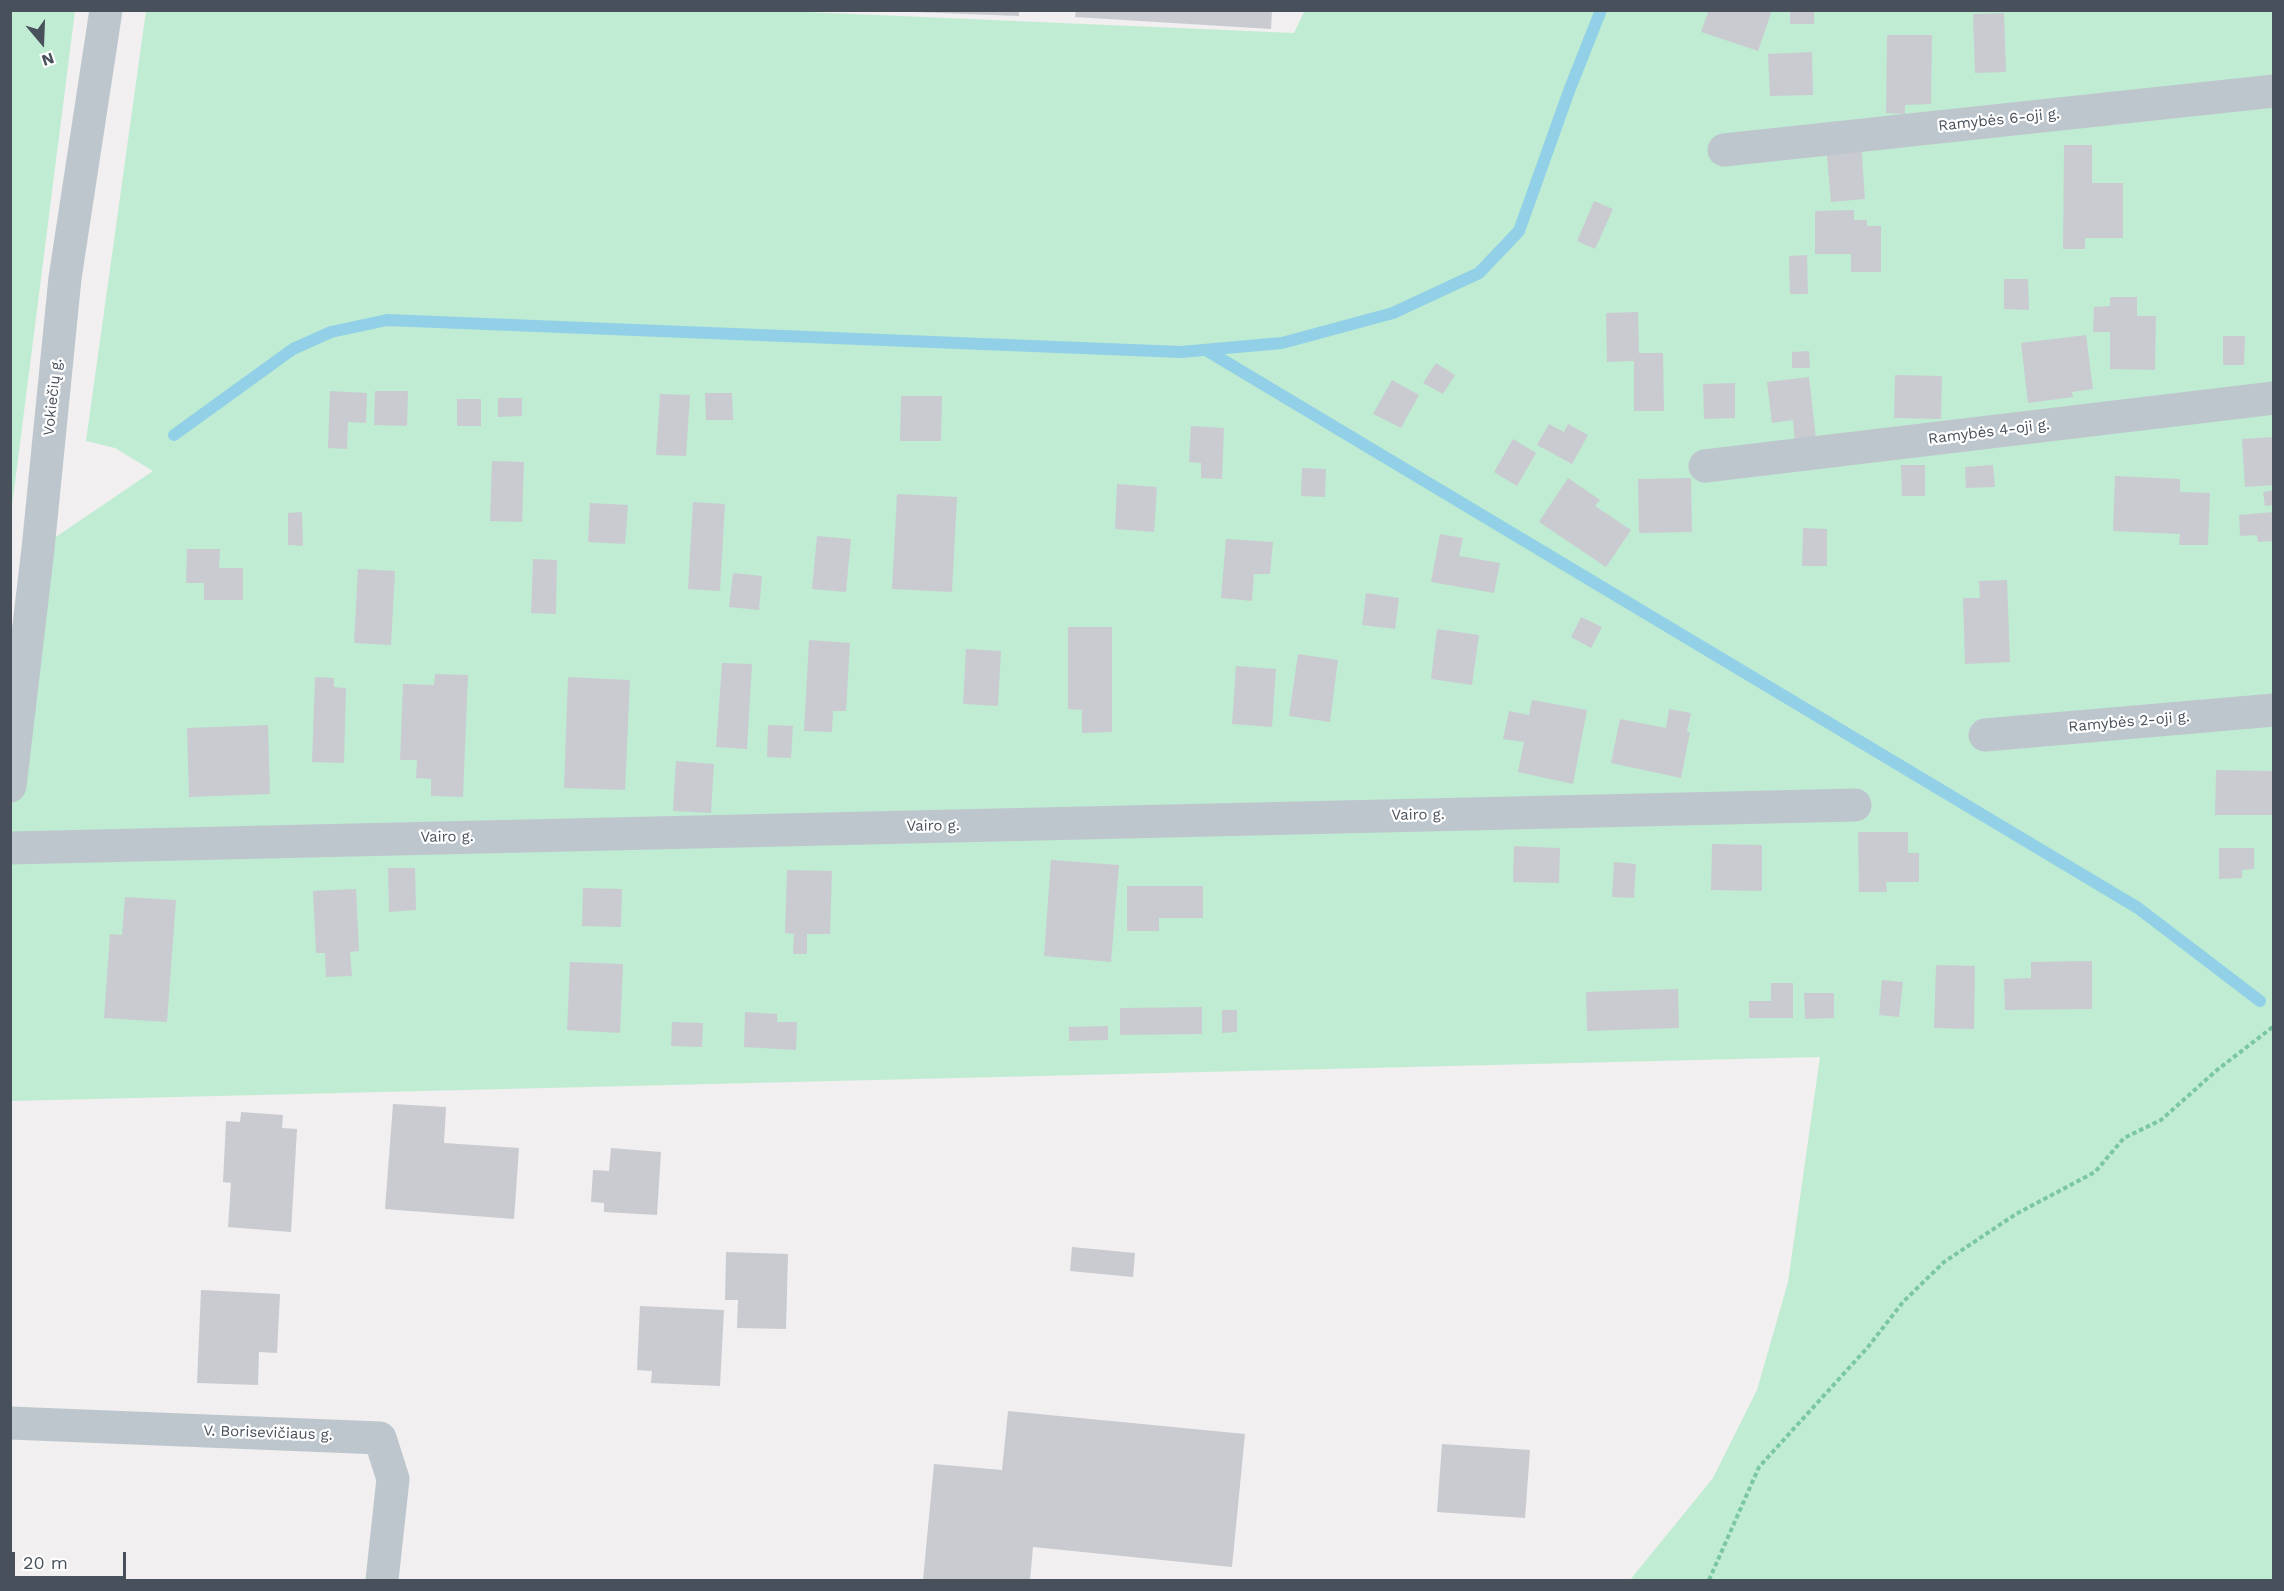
<!DOCTYPE html>
<html>
<head>
<meta charset="utf-8">
<style>
	body { margin:0 }
	#map { position:relative; width:2284px; height:1591px; overflow:hidden; background:#f1efef; font-family:"Work Sans",sans-serif }
	canvas { display:block }
	.frame { position:absolute; inset:0; border:12px solid #48515b; pointer-events:none }
	.north { position:absolute; left:12px; top:12px; width:60px; height:60px; -webkit-text-stroke:4px #fff; paint-order:stroke; rotate:161deg; font-size:16px; font-weight:700; line-height:24px; text-align:center; color:#48515b }
	.north::after { content:''; display:block; margin:auto; width:21px; height:27px; background:#48515b; clip-path:polygon(50% 0,100% 100%,50% 72%,0 100%) }
	.scale { position:absolute; left:12px; top:1552px; width:114px; height:27px; box-sizing:border-box; border:3px solid #48515b; border-top:0; padding-left:8px; font-size:18px; line-height:21px; white-space:nowrap; color:#48515b; -webkit-text-stroke:4px #fff; paint-order:stroke }
</style>
</head>
<body>
<div id="map">
<canvas width="2284" height="1591"></canvas>
<div class="frame"></div>
<div class="north">N</div>
<div class="scale">20 m</div>
</div>
<script>
const ctx = document.querySelector('canvas').getContext('2d');
ctx.lineJoin = 'round';
function paint(path, color) { ctx.fillStyle = color; ctx.fill(path, 'evenodd'); }
function trace(path, color, width, dash) { ctx.strokeStyle = color; ctx.lineWidth = width; ctx.lineCap = dash ? 'butt' : 'round'; ctx.setLineDash(dash || []); ctx.stroke(path); }
function drawText(font, color, halo, rows, align = 'center') {
  ctx.font = font + ' "Work Sans",sans-serif'; ctx.lineWidth = 4.5; ctx.setLineDash([]); ctx.textBaseline = 'middle'; ctx.strokeStyle = halo; ctx.fillStyle = color; for (const [text, x, y, turn = 0] of rows) {
    ctx.save(); ctx.translate(x, y); ctx.rotate((+turn || 0) * Math.PI / 180); ctx.textAlign = isNaN(turn) ? turn : align; if (halo) ctx.strokeText(text, 0, 0); ctx.fillText(text, 0, 0); ctx.restore();
  }
}
const green = new Path2D(`
	M11,10L75,11L11,514L10,11Z
	M760,10L1294,33L1305,10L2273,11V1580H1630L1713,1478L1757,1390L1788,1282L1820,1057L11,1101L10,786L38,549L153,471L115,448L86,441L146,11Z`);
const stream = new Path2D(`
	M1206,350L2138,908L2260,1001
	M174,435L293,349L331,332L387,320L1181,352L1282,343L1393,313L1479,273L1519,231L1569,91L1601,10`);
const building = new Path2D(`
	M913,10H1019V16L913,12Z
	M1076,10H1272L1271,29L1075,17Z
	M1709,10H1772L1758,51L1701,32Z
	M1790,10H1814V24H1790Z
	M2004,13L2006,72L1975,73L1973,14Z
	M1887,35H1932L1931,104L1905,105V114L1886,113Z
	M1812,52L1813,95L1770,96L1768,54Z
	M1861,143L1865,199L1831,202L1826,145Z
	M2064,145H2092V183H2123V238H2085V249H2063Z
	M1594,201L1613,209L1595,249L1577,241Z
	M1854,210V220H1867V226H1881V272H1851V254H1815V211Z
	M1807,255L1808,294H1790L1789,256Z
	M2004,279H2028L2029,310L2004,309Z
	M2110,297H2137V316H2156L2155,370L2110,369V332H2093L2094,307L2110,306Z
	M1638,312L1639,353H1663L1664,411H1634V361L1607,362L1606,313Z
	M2086,335L2093,389L2072,392L2073,397L2028,403L2021,343Z
	M2223,336H2245L2244,365H2223Z
	M1809,351L1810,368H1792V352Z
	M1436,363L1455,375L1443,394L1423,383Z
	M1895,375L1942,376L1941,419L1894,418Z
	M1809,377L1816,439L1795,442L1793,420L1772,423L1767,382Z
	M1392,380L1419,395L1401,428L1373,414Z
	M1735,383V418L1704,419L1703,384Z
	M330,391L367,393L366,423L348,422L347,449L328,448Z
	M375,391H408L407,426L374,425Z
	M705,393H732L733,420H706Z
	M660,394L690,395L686,456L656,455Z
	M901,396H942L941,441H900Z
	M498,398H522V416L498,417Z
	M457,399H481V426H457Z
	M1549,424L1564,432L1568,424L1588,435L1572,464L1537,445Z
	M1191,426L1224,428L1222,479L1201,478V463L1189,462Z
	M2274,437V485L2245,487L2242,439Z
	M1513,439L1536,453L1517,486L1494,472Z
	M492,461L524,462L522,522L490,521Z
	M1901,465H1925V496H1902Z
	M1993,465L1995,487L1966,488L1965,467Z
	M1302,468L1326,469L1325,497L1301,496Z
	M2115,476L2180,479V492L2210,493L2208,545H2179L2180,534L2113,531Z
	M1568,478L1600,500L1595,506L1631,530L1606,567L1539,522Z
	M1691,478L1692,532L1639,533L1638,479Z
	M1117,484L1157,487L1154,532L1115,529Z
	M2274,490V505L2265,506L2263,492Z
	M897,494L957,497L952,592L892,589Z
	M693,502L725,504L720,591L688,589Z
	M590,503L628,505L625,544L588,542Z
	M302,512L303,546L288,545V513Z
	M2274,512V541L2258,542L2257,535L2240,536L2239,515Z
	M1803,528L1827,529V566H1802Z
	M1440,534L1463,538L1459,556L1500,563L1494,593L1431,582Z
	M817,536L851,539L846,592L812,589Z
	M1226,539L1273,542L1270,574H1254L1252,601L1221,598Z
	M187,549H220L219,568H243V600H204V583H186Z
	M533,559L557,560L556,614L531,613Z
	M358,569L395,571L391,645L354,643Z
	M733,573L762,576L759,610L729,607Z
	M2007,580L2010,662L1965,664L1963,598H1980L1979,581Z
	M1366,593L1399,598L1395,629L1362,625Z
	M1581,617L1602,627L1591,648L1571,637Z
	M1068,627H1112V732L1082,733V710L1068,709Z
	M1437,629L1479,635L1472,685L1431,679Z
	M809,640L850,643L846,711H833L832,732L804,731Z
	M966,649L1001,651L998,706L963,704Z
	M1298,654L1338,660L1330,722L1289,716Z
	M722,663L752,664L747,749L716,747Z
	M1236,666L1276,669L1272,727L1232,724Z
	M435,674L468,675L463,797L431,796V779L416,778L417,760H400L403,684L434,685Z
	M315,677L334,678V687L346,688L344,763L312,762Z
	M568,677L630,680L625,790L564,788Z
	M1532,700L1587,710L1573,784L1518,772L1524,742L1503,739L1509,711L1529,715Z
	M1669,709L1691,713L1687,732H1690L1681,778L1611,763L1620,719L1666,728Z
	M268,725L270,794L189,797L187,728Z
	M768,725L793,726L791,758L767,757Z
	M676,761L714,764L711,813L673,811Z
	M2216,770L2273,771V815H2215Z
	M1858,832H1908V853H1919V882H1886L1887,892H1859Z
	M1712,844L1762,845V891L1711,890Z
	M1514,846L1560,848L1559,883L1513,882Z
	M2219,848H2254V869L2242,870V878L2219,879Z
	M1051,860L1119,865L1111,962L1044,956Z
	M1614,862L1636,864L1634,898L1612,897Z
	M388,868H415L416,910L389,912Z
	M787,870L832,871L830,934H807V954H793L794,934L785,933Z
	M1127,886H1203V918H1159V931H1127Z
	M583,888L622,889L621,927L582,926Z
	M356,889L359,951L350,952L352,976L326,977L325,953H316L313,891Z
	M125,897L176,900L167,1022L104,1018L110,934L122,935Z
	M2092,961V1009L2005,1010L2004,979L2031,978V962Z
	M570,962L623,964L620,1033L567,1030Z
	M1936,965L1975,966L1974,1029L1934,1028Z
	M1882,980L1903,982L1899,1017L1879,1015Z
	M1771,983H1793V1018H1749V1001H1771Z
	M1678,989L1679,1028L1587,1031L1586,992Z
	M1804,993H1834V1018L1805,1019Z
	M1202,1007V1034L1120,1035V1008Z
	M1222,1010H1237V1032L1222,1033Z
	M745,1012L777,1014V1022H797L796,1050L744,1047Z
	M672,1022L703,1023L702,1047L671,1046Z
	M1108,1026V1040L1069,1041V1027Z
	M393,1104L446,1107L444,1143L519,1148L514,1219L385,1209Z
	M241,1112L283,1115L282,1128L297,1129L291,1232L228,1227L231,1183L223,1182L226,1121L240,1122Z
	M611,1148L661,1152L657,1215L604,1212V1203L591,1202L593,1170L609,1171Z
	M1072,1247L1135,1253L1133,1277L1070,1271Z
	M726,1252L788,1254L786,1329L737,1328L738,1300H725Z
	M201,1290L280,1294L277,1353L259,1352L258,1385L197,1383Z
	M640,1306L724,1310L720,1386L651,1383L652,1371L637,1370Z
	M1008,1411L1245,1434L1232,1567L1033,1547L1030,1580H923L934,1464L1002,1470Z
	M1442,1444L1530,1450L1525,1518L1437,1512Z`);
const path = new Path2D(`
	M1709,1580L1759,1467L1868,1347L1903,1302L1944,1262L2016,1214L2095,1172L2124,1138L2161,1120L2217,1070L2274,1026`);
const street = new Path2D(`
	M1724,150L2274,91
	M1705,466L2274,398
	M1985,735L2274,710
	M10,786L38,549L65,278L106,10
	M10,848L1855,805
	M10,1423L380,1438L393,1479L382,1580`);
const streetNames = [
	["Ramybės 6-oji g.",1999,120,-6],
	["Vokiečių g.",53,397,-84],
	["Ramybės 4-oji g.",1989,432,-7],
	["Ramybės 2-oji g.",2129,722,-5],
	["Vairo g.",1418,815,-1],
	["Vairo g.",933,826,-1],
	["Vairo g.",447,837,-1],
	["V. Borisevičiaus g.",268,1433,2]
];
paint(green, '#c0ecd3');
trace(stream, '#91d0e6', 12);
paint(building, '#c9cbd1');
trace(path, '#7bc7a5', 4, [4.5, 3]);
trace(street, '#bec6cd', 33);
drawText('15px', '#48515b', '#fff', streetNames);
</script>
</body>
</html>
